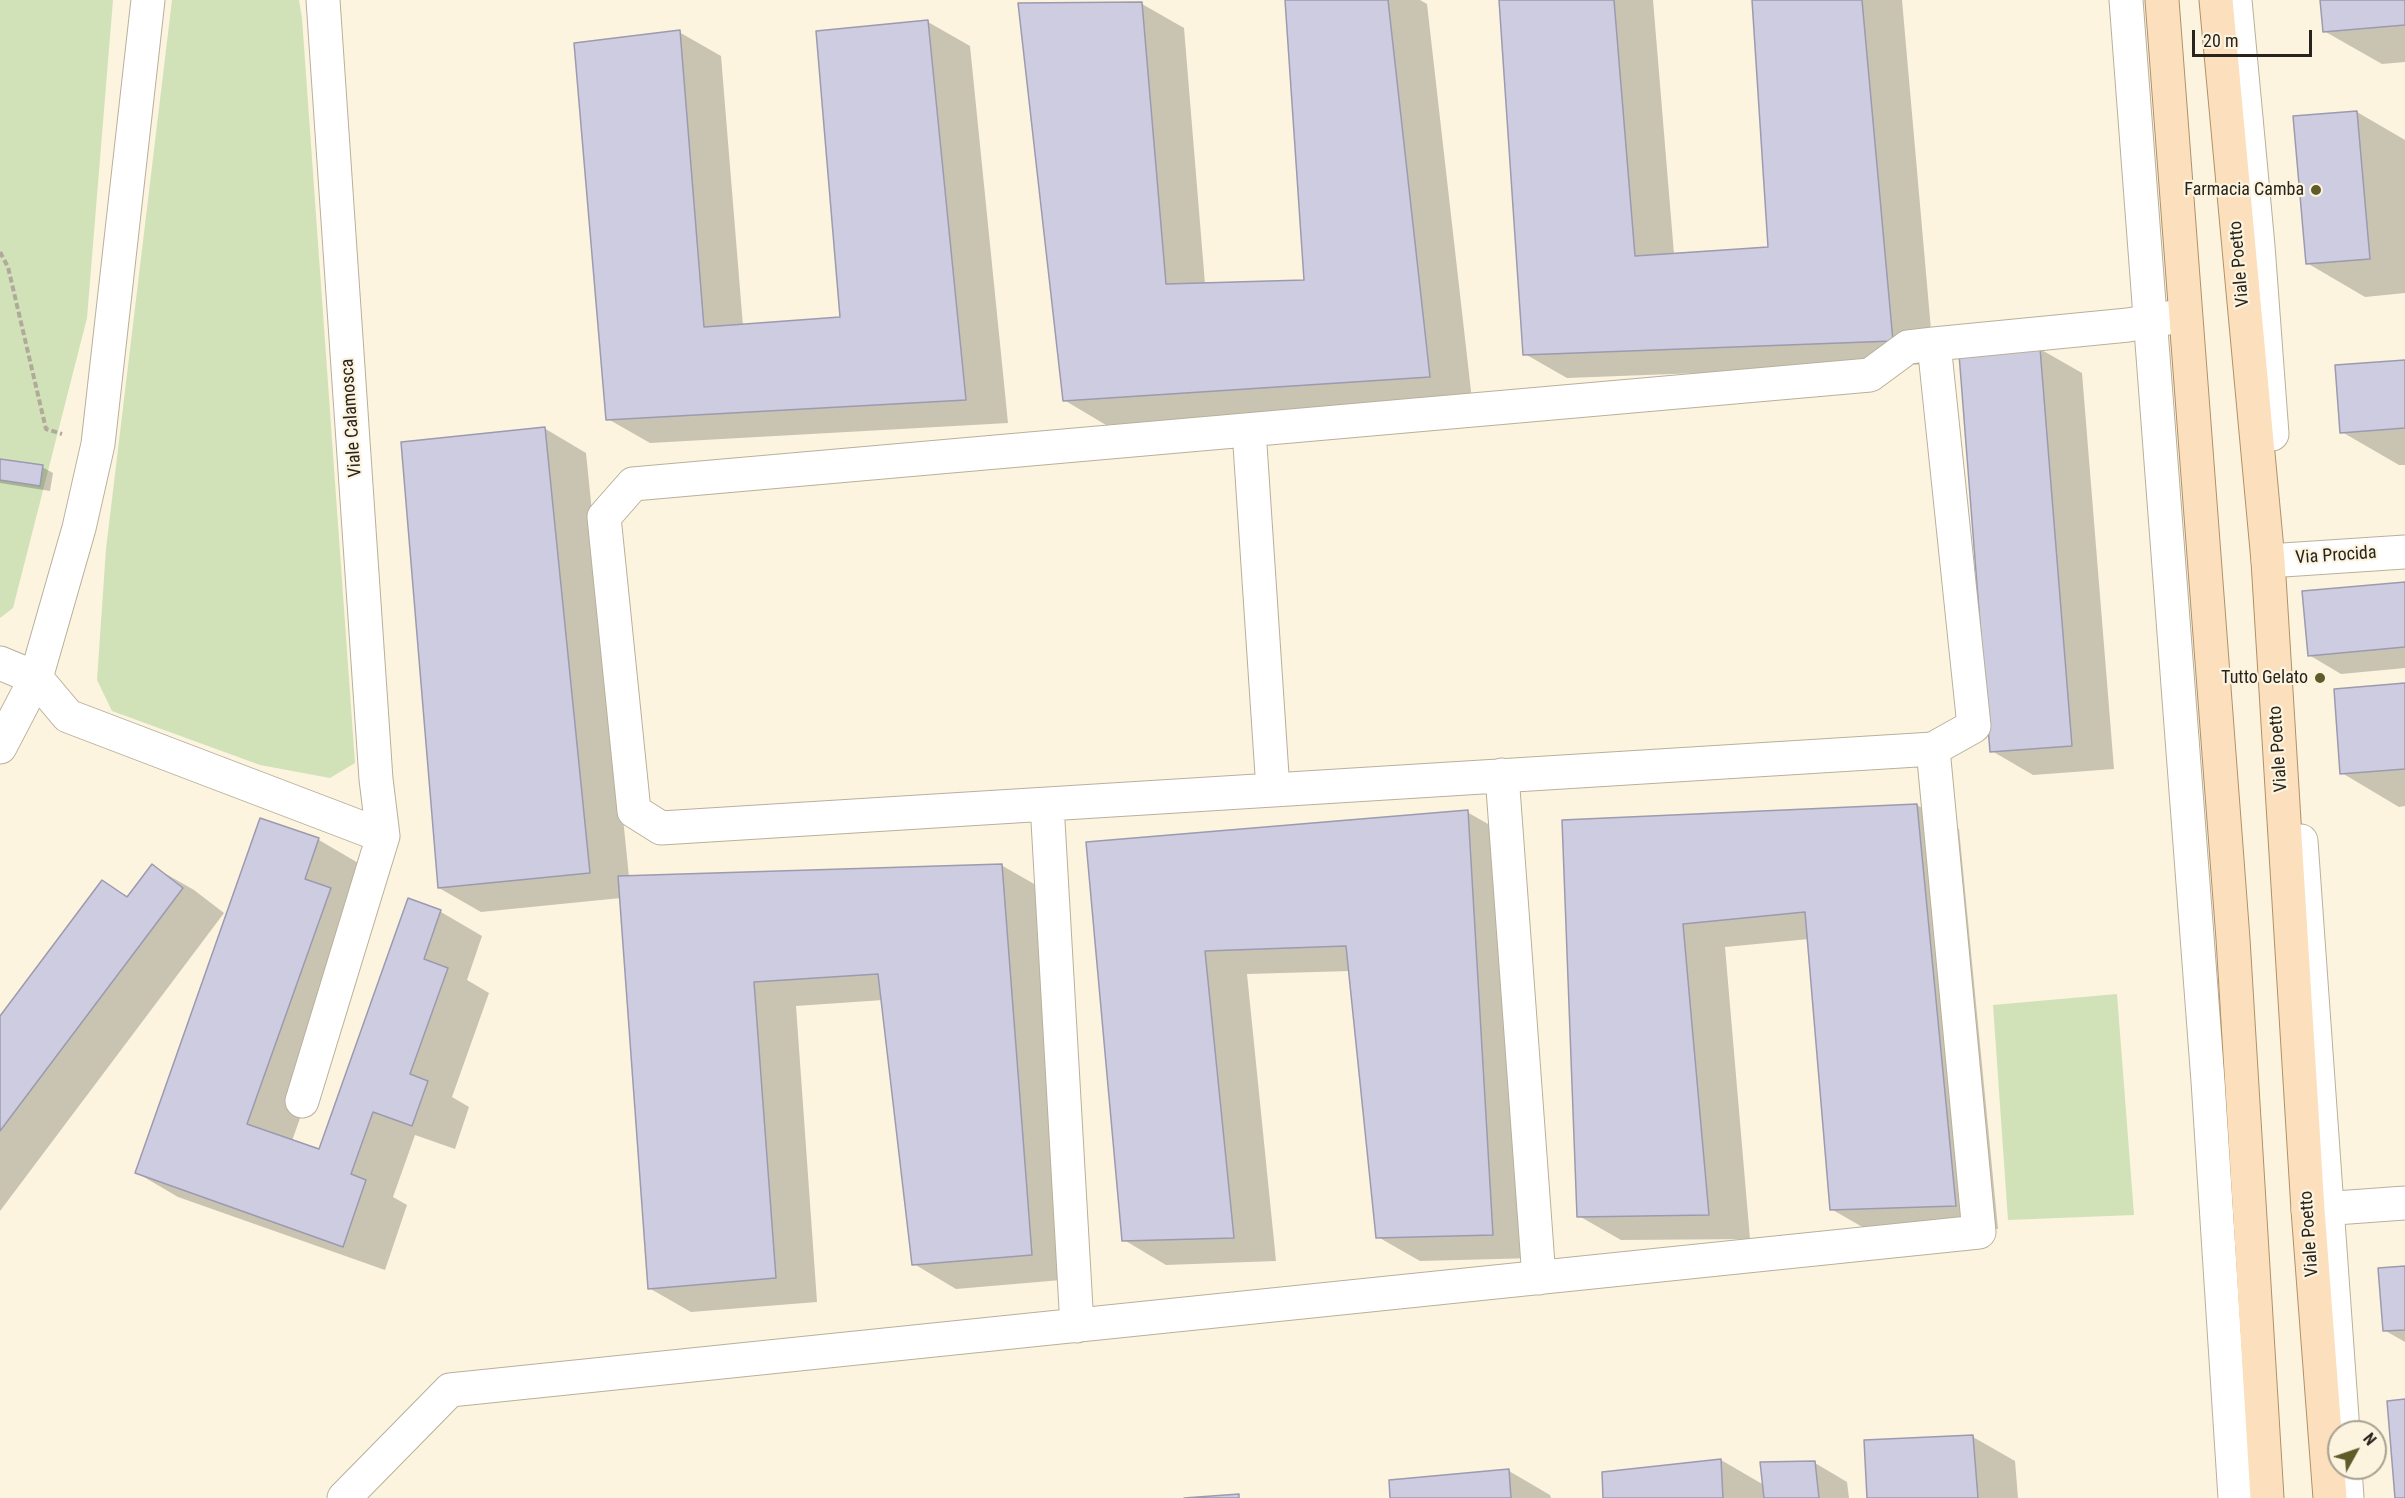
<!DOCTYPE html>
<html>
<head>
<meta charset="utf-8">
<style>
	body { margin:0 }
	#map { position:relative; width:2405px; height:1498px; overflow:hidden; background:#fcf4df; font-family:"Roboto Condensed",sans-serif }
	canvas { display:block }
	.north { position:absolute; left:2327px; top:1420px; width:60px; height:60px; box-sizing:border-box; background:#fcf4df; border:2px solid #a7a191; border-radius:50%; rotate:50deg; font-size:16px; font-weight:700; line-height:24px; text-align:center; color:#28241d }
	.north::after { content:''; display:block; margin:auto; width:21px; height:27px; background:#5f5c29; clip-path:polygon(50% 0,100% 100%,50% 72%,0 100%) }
	.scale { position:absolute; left:2192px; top:30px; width:120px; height:27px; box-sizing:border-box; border:3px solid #28241d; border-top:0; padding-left:8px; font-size:18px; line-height:21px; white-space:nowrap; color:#28241d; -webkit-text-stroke:4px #fcf4df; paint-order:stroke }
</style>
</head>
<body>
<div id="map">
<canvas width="2405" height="1498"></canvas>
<div class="north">N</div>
<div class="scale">20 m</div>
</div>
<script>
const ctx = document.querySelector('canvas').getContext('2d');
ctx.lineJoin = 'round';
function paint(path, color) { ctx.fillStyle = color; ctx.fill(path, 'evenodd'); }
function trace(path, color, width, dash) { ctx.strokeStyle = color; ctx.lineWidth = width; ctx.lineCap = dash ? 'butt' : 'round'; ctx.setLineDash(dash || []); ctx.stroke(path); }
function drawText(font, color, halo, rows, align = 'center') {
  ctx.font = font + ' "Roboto Condensed",sans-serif'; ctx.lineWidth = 4.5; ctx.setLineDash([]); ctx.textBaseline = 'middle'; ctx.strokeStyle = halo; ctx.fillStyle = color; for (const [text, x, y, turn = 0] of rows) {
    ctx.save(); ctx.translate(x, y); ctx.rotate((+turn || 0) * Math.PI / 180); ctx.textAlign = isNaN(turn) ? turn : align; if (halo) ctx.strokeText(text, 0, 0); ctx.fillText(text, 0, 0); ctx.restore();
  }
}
const green = new Path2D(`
	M0,0H113L87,318L13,608L0,618Z
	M172,0H299L302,18L355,763L330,778L260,765L112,711L97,680L106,549Z
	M2117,994L2134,1215L2008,1220L1993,1005Z`);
const shadow = new Path2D(`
	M1287,0H1420L1427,4L1472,400L1106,425L1064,400L1142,4L1184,28L1205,284L1306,281Z
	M1501,0H1653L1674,254L1769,248L1754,0H1902L1934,364L1567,378L1525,354Z
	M2322,0H2405V62L2382,64L2324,31Z
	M928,22L970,46L1008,423L650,443L608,419L679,32L721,56L743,326L842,319Z
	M2357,112L2405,140V293L2365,297L2307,263Z
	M2040,349L2082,373L2114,769L2033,775L1992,751Z
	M2405,361V465H2399L2342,432Z
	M544,428L586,453L629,877L1001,865L1043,889L1073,1279L956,1289L914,1264L883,1000L796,1006L817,1302L691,1312L649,1288L621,898L481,912L439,888Z
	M0,460L42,467L53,473L50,491L0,483Z
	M2405,584V668L2341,674L2309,655Z
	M2405,685V806L2399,807L2342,773Z
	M1917,805L1959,829L1998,1229L1873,1233L1831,1209L1809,939L1725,947L1750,1239L1621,1240L1579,1216L1564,821Z
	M1467,812L1509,836L1535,1258L1420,1261L1378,1237L1350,971L1247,974L1276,1261L1166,1265L1124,1240L1087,843Z
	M261,819L319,840L360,864L372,913L292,1141L320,1151L408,900L441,912L482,936L467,980L489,993L452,1097L469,1107L455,1149L415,1135L393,1197L407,1205L385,1270L178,1197L137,1173Z
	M152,866L194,890L224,913L0,1211V1018L103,882L129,897Z
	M2405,1267V1342L2384,1330Z
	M1973,1437L2015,1461L2018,1498H1869Z
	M1721,1460L1764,1485L1815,1463L1847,1482L1849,1498H1605Z
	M1509,1471L1550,1495L1551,1498H1391Z`);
const building = new Path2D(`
	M1285,0H1388L1430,377L1063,401L1018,3L1142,2L1166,284L1304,280Z
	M1499,0H1614L1635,256L1768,247L1752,0H1862L1893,341L1523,355Z
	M2320,0H2405V25L2323,32Z
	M928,20L966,400L606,420L574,43L680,30L704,327L840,317L816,31Z
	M2357,111L2370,259L2306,264L2293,116Z
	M2040,348L2072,746L1990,752L1959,354Z
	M2405,360V428L2340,433L2335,365Z
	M545,427L590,873L438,888L401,442Z
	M0,459L43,465L40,486L0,480Z
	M2405,582V647L2308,656L2302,591Z
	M2405,683V769L2340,774L2334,689Z
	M1917,804L1956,1206L1830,1210L1805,912L1683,924L1709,1215L1577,1217L1562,820Z
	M1468,810L1493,1235L1376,1238L1346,946L1205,951L1234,1238L1122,1241L1086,842Z
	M260,818L319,838L305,879L331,888L247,1124L319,1149L408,898L441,910L424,959L448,968L410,1074L428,1081L412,1126L373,1112L351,1174L366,1180L343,1247L135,1173Z
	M152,864L183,888L0,1131V1016L102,880L127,897Z
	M1002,864L1032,1255L912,1265L878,974L754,982L776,1278L648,1289L618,876Z
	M2405,1266V1330L2383,1331L2378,1268Z
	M2405,1399V1498H2395L2387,1401Z
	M1973,1435L1978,1498H1867L1864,1440Z
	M1721,1459L1723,1498H1603L1602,1472Z
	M1815,1461L1819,1498H1764L1760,1462Z
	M1509,1469L1511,1498H1390L1389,1480Z
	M1239,1494V1498H1184Z`);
const path = new Path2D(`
	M0,252L8,267L46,429L62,434`);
const minor = new Path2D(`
	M323,0L376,779L383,836
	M2126,0L2208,1081L2235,1498
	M2235,0L2258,246L2272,434
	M1934,344L1974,726L1933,749L661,828L634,811L604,517L633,484L1870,375L1908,347L1934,344L2128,325L2185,315
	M1249,430L1273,790
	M2268,561L2405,552
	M0,663L36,678L68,716L383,836L302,1101
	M0,747L36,678L79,528L98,444L148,0
	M1502,775L1539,1278
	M1047,804L1077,1326
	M2301,841L2343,1432
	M2308,1210L2405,1203
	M2345,1468L2347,1498
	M344,1498L450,1390L1979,1232L1933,749`);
const major = new Path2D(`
	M2162,0L2233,939L2267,1498
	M2216,0L2268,561L2308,1210L2330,1498`);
const markers = [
	[2316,190,6,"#5f5c29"],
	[2320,678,6,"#5f5c29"]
];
const poiNames = [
	["Farmacia Camba",2304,190],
	["Tutto Gelato",2308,678]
];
const streetNames = [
	["Viale Poetto",2240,264,-95],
	["Viale Calamosca",352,418,-94],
	["Via Procida",2336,556,-4],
	["Viale Poetto",2279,749,-94],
	["Viale Poetto",2310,1234,-94]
];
paint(green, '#d1e2b9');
paint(shadow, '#0003');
paint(building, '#cecce1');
trace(building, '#9c9aae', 1.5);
trace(minor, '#b8b09c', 35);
trace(major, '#b09068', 35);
trace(path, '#b1aa9a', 4, [6, 3]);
trace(minor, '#fff', 33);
trace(major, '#fcdfbc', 33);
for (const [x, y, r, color] of markers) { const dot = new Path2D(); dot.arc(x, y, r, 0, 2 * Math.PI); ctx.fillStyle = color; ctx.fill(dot); trace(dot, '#fcf4df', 2); }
drawText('18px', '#28241d', '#fcf4df', poiNames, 'right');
drawText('18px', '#28241d', '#fcf4df', streetNames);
</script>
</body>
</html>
